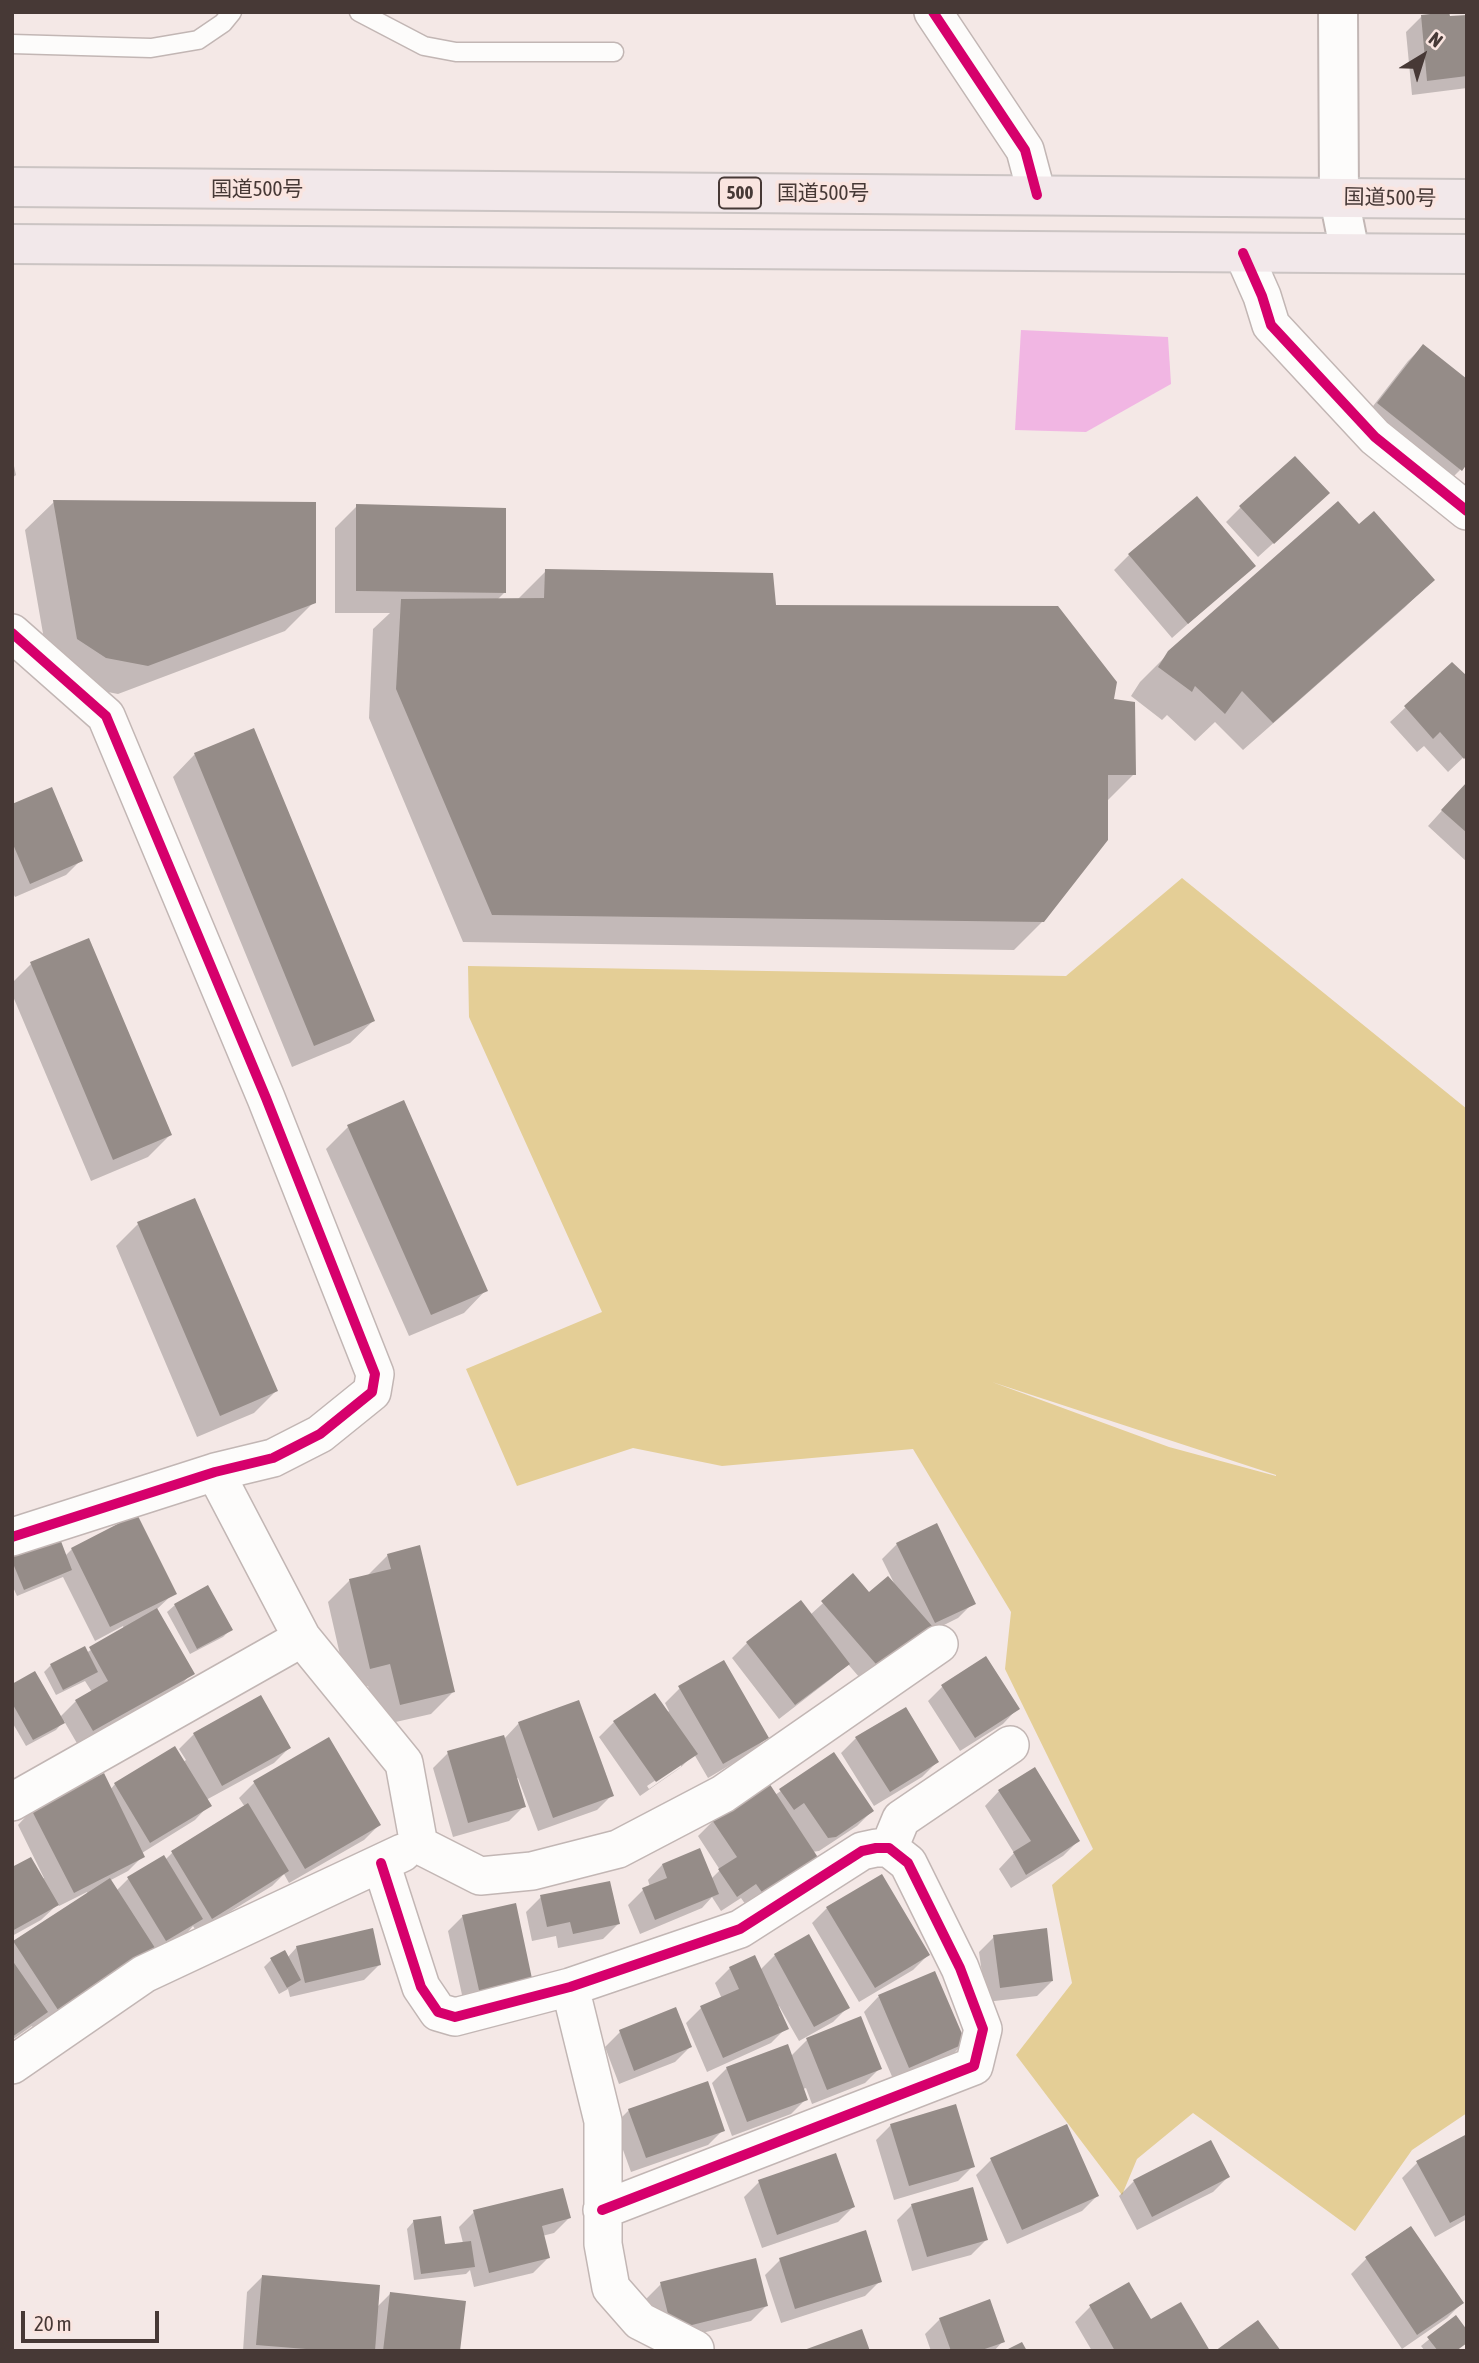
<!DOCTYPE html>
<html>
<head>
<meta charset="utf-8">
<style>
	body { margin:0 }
	#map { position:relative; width:1479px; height:2363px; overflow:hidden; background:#f4e8e6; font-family:"Asap Condensed",sans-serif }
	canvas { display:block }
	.frame { position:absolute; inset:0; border:14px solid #473936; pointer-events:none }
	.north { position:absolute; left:1388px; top:21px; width:70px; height:70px; -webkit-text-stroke:5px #fae5e0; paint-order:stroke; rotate:38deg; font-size:19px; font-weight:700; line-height:28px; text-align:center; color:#473936 }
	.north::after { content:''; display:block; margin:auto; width:24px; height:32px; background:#473936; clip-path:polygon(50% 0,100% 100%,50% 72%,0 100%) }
	.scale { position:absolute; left:21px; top:2311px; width:138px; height:32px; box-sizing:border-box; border:4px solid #473936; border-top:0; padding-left:9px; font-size:21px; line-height:24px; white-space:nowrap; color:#473936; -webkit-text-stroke:5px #fae5e0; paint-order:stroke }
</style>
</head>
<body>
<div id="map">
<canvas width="1479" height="2363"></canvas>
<div class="frame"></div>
<div class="north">N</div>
<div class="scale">20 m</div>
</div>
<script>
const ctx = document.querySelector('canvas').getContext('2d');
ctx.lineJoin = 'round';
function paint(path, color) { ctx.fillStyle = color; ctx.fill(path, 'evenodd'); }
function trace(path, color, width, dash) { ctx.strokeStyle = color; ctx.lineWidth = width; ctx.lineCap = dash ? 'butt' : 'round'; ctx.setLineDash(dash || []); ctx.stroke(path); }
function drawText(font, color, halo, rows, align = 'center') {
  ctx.font = font + ' "Asap Condensed","Noto Sans JP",sans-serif'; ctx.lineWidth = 7; ctx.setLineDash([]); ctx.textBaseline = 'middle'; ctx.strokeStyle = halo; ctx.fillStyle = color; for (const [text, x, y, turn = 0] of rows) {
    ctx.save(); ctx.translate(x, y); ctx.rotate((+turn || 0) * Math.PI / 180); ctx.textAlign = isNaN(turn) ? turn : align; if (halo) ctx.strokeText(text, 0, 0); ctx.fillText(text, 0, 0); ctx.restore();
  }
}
const forest = new Path2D(`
	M1182,878L1467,1109V2113L1412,2150L1355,2231L1193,2113L1137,2159L1122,2195L1016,2055L1072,1983L1052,1885L1093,1849L1005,1669L1011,1612L913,1449L722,1466L633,1448L517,1486L466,1369L602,1312L469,1017L468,966L1066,976ZM992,1382L1276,1475V1476L1169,1447Z`);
const water = new Path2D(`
	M1021,330L1168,337L1171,384L1086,432L1015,430Z`);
const shadow = new Path2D(`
	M1467,16V88L1412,95L1406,32L1421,17Z
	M1423,346L1460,470L1446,484L1363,419L1408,361Z
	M12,457L16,475L12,478Z
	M54,502L314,602L285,631L118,694L77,686L49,668L25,530Z
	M357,506L505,592L497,600H517L546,571L774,607L1112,701L1134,774L1106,802L1043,921L1014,950L463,942L369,718L373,629L390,613H335V528Z
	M1241,507L1312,508L1258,557L1226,522Z
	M1359,527L1433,580L1404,608L1243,750L1215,722L1195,741L1167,715L1162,720L1131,696L1140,682L1169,653Z
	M1129,555L1253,566L1172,638L1114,570Z
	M1452,664L1467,754L1448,772L1424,746L1417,752L1390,722Z
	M195,754L373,1021L350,1043L292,1067L173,777Z
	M1467,783V862L1428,826Z
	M12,806L81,860L66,875L15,897L12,891Z
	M31,964L170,1135L148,1157L91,1181L12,994V983Z
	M348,1127L486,1290L464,1313L409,1336L326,1149Z
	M138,1224L276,1391L254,1413L197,1437L116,1246Z
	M897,1544L973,1603L958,1618L922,1636L866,1685L847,1663L832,1678L779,1719L732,1658L747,1643L810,1615L853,1576L869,1595L895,1585L882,1559Z
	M72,1549L174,1593L156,1610L192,1673L178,1688L78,1745L64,1721L56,1730L26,1746L12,1722V1686L60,1717L76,1701L92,1692L85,1681L56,1695L44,1672L51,1665L86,1653L124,1629L123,1626L95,1641L63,1577L17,1596L12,1585V1557L65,1556Z
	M388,1555L454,1691L431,1714L378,1726L368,1686L348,1690L328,1602L350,1580L367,1576Z
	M208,1588L230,1630L223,1637L190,1654L167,1612L175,1605Z
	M943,1686L1017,1709L1003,1724L960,1751L928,1701Z
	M680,1688L767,1737L752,1752L708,1778L694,1754L680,1768L640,1796L599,1737L614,1722L667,1713L669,1711L665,1703ZM681,1763V1767L649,1789L647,1786Z
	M519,1723L612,1795L597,1810L538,1831L518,1778L515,1779L524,1806L509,1821L453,1837L433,1768L448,1753L504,1739Z
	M194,1734L289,1748L274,1763L206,1800L209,1805L195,1820L142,1853L143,1856L128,1871L109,1881L116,1891L129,1878L165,1860L172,1853L245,1807L239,1798L254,1783L328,1739L379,1825L364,1840L289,1883L284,1874L272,1886L197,1932L193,1926L186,1934L150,1955L37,2034L32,2026L12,2040V1944L88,1895L87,1892L59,1906L58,1904L41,1920L12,1936V1869L42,1879L44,1878L18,1825L32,1810L110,1790L115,1784L183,1762L186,1760L179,1749Z
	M856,1738L937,1762L922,1777L874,1806L841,1753Z
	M834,1754L872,1811L857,1826L819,1851L812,1852L748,1908L741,1898L721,1911L712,1897L702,1908L640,1934L628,1905L643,1890L650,1887L648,1880L662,1865L711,1879L720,1870L698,1836L713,1821L775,1795Z
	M999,1791L1078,1841L1063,1856L1011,1888L999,1869L1014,1853L985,1806Z
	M541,1897L618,1924L603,1939L558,1948L556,1936L532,1941L526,1912Z
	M827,1908L928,1955L913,1970L859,2002L812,1923Z
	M463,1916L532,1987L466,2013L448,1931Z
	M809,1937L848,2007L833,2022L799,2041L779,2006L777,2007L786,2028L771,2043L707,2072L686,2023L701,2008L722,1999L715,1983L730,1968L760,1970L775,1955Z
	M994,1937L1052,1981L1037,1996L986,2002L979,1952Z
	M297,1947L379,1965L364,1980L290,1997L288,1989L279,1994L264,1967L271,1960L287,1958Z
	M934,1973L964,2043L949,2058L894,2081L864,2012L878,1997Z
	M675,2009L690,2047L675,2062L619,2084L605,2047L620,2032Z
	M860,2018L880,2068L865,2083L812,2104L806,2088L803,2089L806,2099L791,2114L732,2136L712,2083L727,2068L791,2056L807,2040Z
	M629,2110L723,2130L708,2145L631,2172L614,2125Z
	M891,2125L973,2166L958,2181L894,2200L876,2140Z
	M1467,2136V2219L1435,2237L1402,2178L1417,2163Z
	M991,2160L1097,2196L1082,2211L1007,2244L976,2175Z
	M1228,2177L1213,2192L1137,2230L1119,2196L1134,2181Z
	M759,2182L853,2207L838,2222L762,2248L744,2197Z
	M912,2205L986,2240L971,2255L912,2271L897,2220Z
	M474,2212L569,2218L554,2233L542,2236L548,2258L533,2273L474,2287L470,2270L466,2274L414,2280L407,2229L414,2221L443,2246L463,2243L459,2227Z
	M1411,2228L1462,2303L1447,2318L1402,2349L1351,2274L1366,2259Z
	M780,2260L880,2281L865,2296L781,2323L765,2275Z
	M262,2277L376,2308L391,2293L458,2351H243L247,2292Z
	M661,2284L766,2306L751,2321L657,2344L646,2299Z
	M1090,2307L1150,2322L1208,2351H1092L1075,2322Z
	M1455,2318L1456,2351H1425L1421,2346Z
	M940,2319L1003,2341L994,2351H931L925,2334Z`);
const building = new Path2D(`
	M1449,12L1450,16L1467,15V76L1427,81L1421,15Z
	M1423,344L1467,379V464L1462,471L1377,403Z
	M1295,456L1330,493L1274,544L1239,506Z
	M1197,496L1256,566L1188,624L1128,554Z
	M53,500L316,502V603L148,666L106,658L77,639Z
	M1338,501L1359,524L1374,511L1435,580L1273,723L1242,691L1225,714L1195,686L1192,692L1158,667L1168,651Z
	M356,504L506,508V593L356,591Z
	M545,569L773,573L776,605L1058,606L1117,682L1114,699L1135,702L1136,775H1108V840L1044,922L492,915L396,689L401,599L544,598Z
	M1452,662L1467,676V756L1464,759L1440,732L1433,739L1404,706Z
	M254,728L375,1021L314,1046L194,753Z
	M1467,782V833L1441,810Z
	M52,787L83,861L30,884L12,842V804Z
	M89,938L172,1135L113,1160L30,962Z
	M404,1100L488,1291L431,1315L347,1125Z
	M195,1198L278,1391L220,1416L137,1222Z
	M137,1514L177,1594L110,1627L71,1548Z
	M937,1523L976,1604L935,1623L896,1543Z
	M59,1536L72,1570L24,1590L12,1561V1555Z
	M420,1545L455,1692L400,1705L390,1664L370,1669L349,1579L391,1569L387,1554Z
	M853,1573L869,1592L888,1576L933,1627L882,1671L821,1601Z
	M208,1585L233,1630L197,1649L174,1604Z
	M801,1600L850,1664L795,1705L746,1642Z
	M157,1608L195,1674L93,1731L75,1700L108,1681L89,1647Z
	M85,1646L98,1672L63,1690L50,1664Z
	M986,1656L1020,1709L975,1738L941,1685Z
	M724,1660L769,1738L723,1764L678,1686Z
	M35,1671L65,1723L33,1740L12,1703V1684Z
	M655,1693L698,1754L656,1782L613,1721Z
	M261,1695L291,1748L222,1786L193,1733Z
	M579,1700L614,1796L553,1818L518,1722Z
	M906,1707L939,1762L890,1792L855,1737Z
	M504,1735L526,1807L468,1823L447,1751Z
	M329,1737L381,1825L305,1869L253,1781Z
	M175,1746L212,1806L150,1843L114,1783Z
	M834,1752L874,1811L836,1837L828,1838L804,1803L794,1810L779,1789Z
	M1035,1767L1080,1841L1026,1875L1013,1852L1031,1841L998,1790Z
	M104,1773L145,1857L74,1893L31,1809Z
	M769,1783L819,1859L764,1895L756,1884L737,1897L718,1869L737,1857L712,1820Z
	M248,1803L289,1871L212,1919L171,1851Z
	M700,1848L719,1894L655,1920L642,1888L667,1878L662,1864Z
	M164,1855L203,1919L166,1941L127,1877Z
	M31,1857L59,1905L12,1931V1867Z
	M882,1874L930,1955L875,1988L826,1907Z
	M110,1878L157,1951L60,2013L13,1941Z
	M610,1881L620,1924L573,1934L570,1922L547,1927L540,1895Z
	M516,1903L534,1988L481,1999L462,1915Z
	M373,1928L381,1965L305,1983L296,1946Z
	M1047,1928L1053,1981L1000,1988L993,1935Z
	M809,1934L850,2008L814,2027L774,1954Z
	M285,1950L301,1980L287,1988L270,1958Z
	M755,1955L789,2029L723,2058L700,2006L739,1989L729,1967Z
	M12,1960L48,2012L12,2037Z
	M935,1971L966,2043L909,2068L878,1995Z
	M676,2007L692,2047L634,2071L619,2030Z
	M861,2016L882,2069L827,2090L806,2038Z
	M788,2044L808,2100L747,2122L726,2067Z
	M708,2081L725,2131L646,2158L628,2109Z
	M956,2104L975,2167L909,2186L890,2124Z
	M1067,2124L1099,2196L1022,2230L990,2158Z
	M1467,2134V2214L1450,2223L1416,2161Z
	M1211,2140L1230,2177L1152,2217L1133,2180Z
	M836,2153L855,2207L777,2235L758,2180Z
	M973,2187L988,2240L927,2257L911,2204Z
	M563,2188L571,2218L542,2226L550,2258L489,2273L473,2210Z
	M441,2216L445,2244L471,2241L475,2267L421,2274L413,2220Z
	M1411,2226L1464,2303L1417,2335L1365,2257Z
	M866,2230L882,2282L795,2309L779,2258Z
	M756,2258L768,2306L672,2330L660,2282Z
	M262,2275L380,2285L375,2351H331L256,2345Z
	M1129,2282L1151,2319L1181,2302L1210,2351H1115L1089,2305Z
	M390,2292L466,2301L460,2351H383Z
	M990,2299L1005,2342L979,2351H951L939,2318Z
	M1456,2315L1467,2330V2343L1456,2351H1438L1427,2337Z
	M1258,2320L1281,2351H1215Z
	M862,2329L870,2351H804V2350Z
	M1022,2342L1027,2351H1004Z`);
const service = new Path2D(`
	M359,12L424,46L456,52H614
	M12,44L151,48L198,40L223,23L232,12`);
const minor = new Path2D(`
	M933,12L1025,150L1037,195
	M1243,253L1262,296L1271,325L1375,437L1467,511
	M12,633L106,716L266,1098L375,1374L372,1392L320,1434L273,1458L215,1472L12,1537
	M215,1472L302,1638L404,1763L419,1845
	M12,1802L302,1638
	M419,1845L480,1876L532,1871L618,1849L723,1794L939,1644
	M889,1848L901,1819L1010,1745
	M381,1863L421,1987L438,2012L455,2017L570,1987L740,1929L862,1851L876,1848H889L908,1863L960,1968L983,2029L974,2066L602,2210
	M570,1987L603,2121V2244L611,2288L640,2321L695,2349
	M12,2065L144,1974L402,1853`);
const tertiary = new Path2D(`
	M1338,12L1339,198L1350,253`);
const trunk = new Path2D(`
	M12,187L1467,199
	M12,244L1467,254`);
const cycleway = new Path2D(`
	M933,12L1025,150L1037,195
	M1243,253L1262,296L1271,325L1375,437L1467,511
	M12,633L106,716L266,1098L375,1374L372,1392L320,1434L273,1458L215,1472L12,1537
	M381,1863L421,1987L438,2012L455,2017L570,1987L740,1929L862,1851L876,1848H889L908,1863L960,1968L983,2029L974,2066L602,2210`);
const shields = [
	[740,193,42]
];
const shieldNames = [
	["500",740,193]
];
const streetNames = [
	["国道500号",257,189],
	["国道500号",823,193],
	["国道500号",1390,198,1]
];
paint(forest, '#e4ce96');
paint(water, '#f1b6e3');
paint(shadow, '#0003');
paint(building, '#958c88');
trace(service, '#c2b6b4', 21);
trace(minor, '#c2b6b4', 40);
trace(tertiary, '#c2b6b4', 42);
trace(trunk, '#cbc4c3', 42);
trace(service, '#fdfcfb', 18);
trace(minor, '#fdfcfb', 37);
trace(tertiary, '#fdfcfb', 38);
trace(trunk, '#f2e8ea', 38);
trace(cycleway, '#d6006c', 10);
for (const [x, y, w] of shields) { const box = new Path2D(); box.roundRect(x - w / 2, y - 15.5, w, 31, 5); ctx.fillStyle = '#fae5e0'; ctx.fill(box); trace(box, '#473936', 2); }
drawText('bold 19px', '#473936', null, shieldNames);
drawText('21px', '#473936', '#fae5e0', streetNames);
</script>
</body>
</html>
